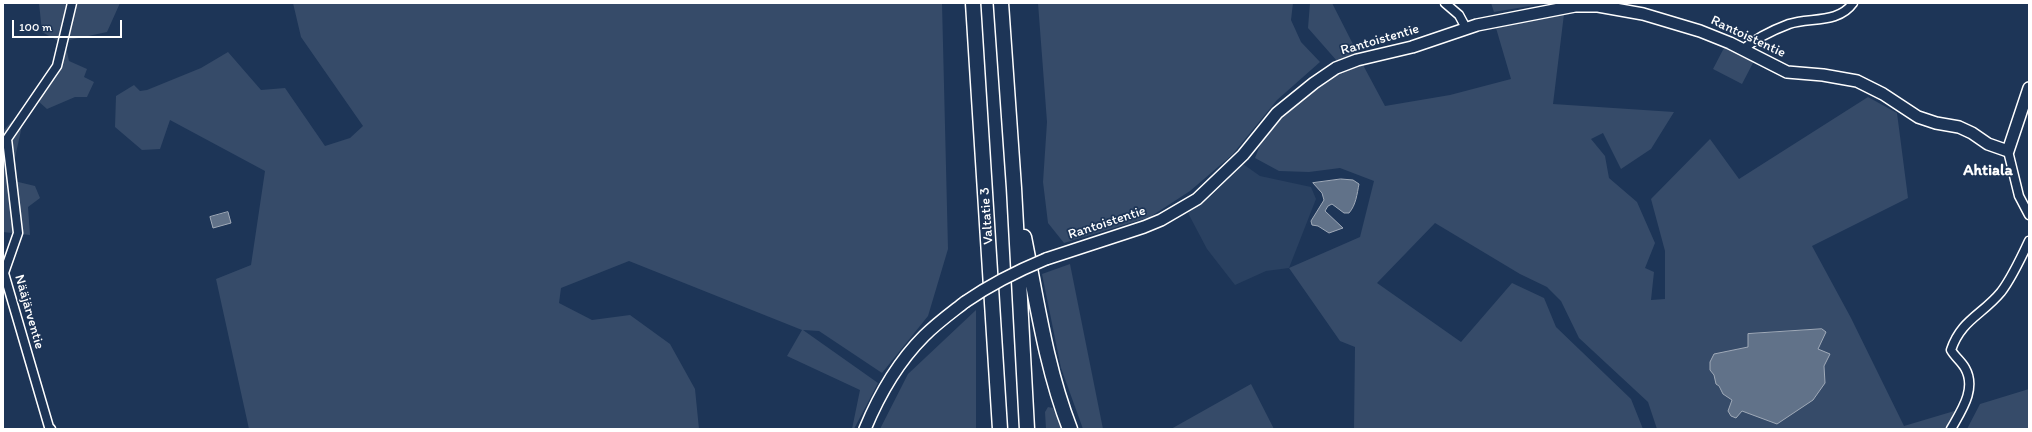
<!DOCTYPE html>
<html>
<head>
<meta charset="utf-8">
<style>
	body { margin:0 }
	#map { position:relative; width:2032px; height:432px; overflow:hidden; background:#1d3557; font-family:Itim,sans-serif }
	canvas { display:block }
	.frame { position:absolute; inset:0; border:4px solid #fff; pointer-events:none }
	.scale { position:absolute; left:12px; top:20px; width:110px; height:18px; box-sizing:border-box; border:2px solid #fff; border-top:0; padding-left:5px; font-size:12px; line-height:14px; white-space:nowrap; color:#fff; -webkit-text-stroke:3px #1d3557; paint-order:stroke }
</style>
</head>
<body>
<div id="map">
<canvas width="2032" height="432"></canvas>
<div class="frame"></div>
<div class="scale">100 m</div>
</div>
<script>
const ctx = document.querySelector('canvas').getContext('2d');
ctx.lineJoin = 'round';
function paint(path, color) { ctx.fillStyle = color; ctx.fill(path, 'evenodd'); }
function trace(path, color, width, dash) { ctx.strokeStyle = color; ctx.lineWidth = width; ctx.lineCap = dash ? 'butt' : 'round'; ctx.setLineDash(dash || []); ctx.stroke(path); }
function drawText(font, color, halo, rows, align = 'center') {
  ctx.font = font + ' Itim,sans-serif'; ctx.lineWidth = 3.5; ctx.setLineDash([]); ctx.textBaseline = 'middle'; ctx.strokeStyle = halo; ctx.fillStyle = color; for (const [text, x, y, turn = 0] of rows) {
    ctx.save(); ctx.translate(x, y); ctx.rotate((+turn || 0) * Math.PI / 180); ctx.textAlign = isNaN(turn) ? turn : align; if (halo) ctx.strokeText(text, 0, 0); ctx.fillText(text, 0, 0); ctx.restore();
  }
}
const built = new Path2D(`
	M1243,164L1260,176L1311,187L1316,199L1289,268L1266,271L1235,285L1207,249L1188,213L1212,195Z`);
const green = new Path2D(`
	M39,3H120L107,32L60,42L42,32Z
	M293,3H942L948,249L928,316L882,373L819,331L803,330L878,383L854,429H852L860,390L787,356L802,330L629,261L561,288L559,303L592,320L630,315L670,344L695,389L699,429H249L216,279L251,265L265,171L170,120L160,149L142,150L115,127L116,96L134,85L140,91L147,90L201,68L228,52L261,90L285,88L325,146L350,138L363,126L301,37Z
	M1038,3H1293L1291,20L1301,42L1320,62L1277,100L1232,155L1190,191L1150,217L1064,243L1048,223L1043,182L1047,122Z
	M1310,3H1332L1358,54L1337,61L1308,28Z
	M1491,3H1547L1494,12Z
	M1564,14L1553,104L1674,112L1651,149L1621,169L1603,133L1591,139L1605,156L1609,178L1637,202L1655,243L1645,268L1654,272L1651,300L1665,299V251L1651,199L1710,139L1739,179L1868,97L1897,113L1908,198L1812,246L1851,318L1904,426L1961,409L1948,429H1657L1648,402L1579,338L1561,301L1547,287L1520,274L1435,223L1377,283L1461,342L1512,283L1544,298L1556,327L1631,399L1643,429H1354L1355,347L1340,341L1289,268L1360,237L1374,181L1340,168L1309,172L1279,171L1255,158L1262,140L1284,116L1306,97L1341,73L1363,65L1385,106L1450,95L1511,79L1496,28ZM1748,347L1824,366L1825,383L1749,412L1728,411L1732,400C1712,387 1714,375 1720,355L1728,351Z
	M1725,46L1754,61L1742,84L1713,69Z
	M66,47L69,61L87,69L84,77L94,82L87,97H75L47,109L38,101L53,77Z
	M12,121L22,126L10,180L35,186L40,198L28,207L30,235L3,232V131Z
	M1070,264L1103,429H1083L1061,368L1042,274Z
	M976,310V429H880L908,374Z
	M1251,384L1274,429H1171Z
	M2029,389V429H1967L1980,404Z
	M1048,407L1053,408L1061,429H1046L1045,412Z`);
const water = new Path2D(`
	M1341,179L1353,180L1359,184C1357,194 1356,205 1349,213H1344L1332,204L1328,206L1325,211L1343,228L1329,233L1318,226L1312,225L1311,221L1324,200L1322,193L1313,183Z
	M228,212L231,223L213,228L210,217Z
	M1822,329L1826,332L1818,349L1830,354L1824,366L1825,383L1813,400L1777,424L1742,411L1736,418L1731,416L1728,411L1732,400L1723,394L1719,386L1716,384L1714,375L1710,370V362L1714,354L1748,347V334Z`);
const street = new Path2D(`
	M1445,3L1459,15L1466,28
	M1742,50C1755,39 1773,30 1789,24C1810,17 1838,24 1853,3
	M2008,151L2019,196L2029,215
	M51,429L49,427L4,273L18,233L7,139L57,66L72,3
	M1951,429C1961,411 1977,389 1965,368C1961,361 1955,357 1951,350C1961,320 1982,315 2001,292C2011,279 2022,256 2029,241`);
const secondary = new Path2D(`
	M1046,259L1144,227L1161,220L1197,199L1243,155L1277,113L1314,83L1336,68L1357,60L1412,47L1477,25L1575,6H1598L1643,14L1700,31L1730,43L1787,72L1823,75L1857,81L1883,94L1918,117L1936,123L1959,127L1972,133L1988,144L2008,151L2029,88
	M865,429C879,395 898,362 924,336C937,323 951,313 965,302`);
const highway = new Path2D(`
	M973,3L1000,429
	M1001,3L1014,188L1027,429
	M1024,237C1037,302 1046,367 1070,429`);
const secondaryBridge = new Path2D(`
	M965,302C991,284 1017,271 1046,259`);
const streetNames = [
	["Rantoistentie",1748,37,25],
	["Rantoistentie",1380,40,-16],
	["Valtatie 3",987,216,-94],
	["Rantoistentie",1107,223,-18],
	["Nääjärventie",29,312,74]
];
const quarterNames = [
	["Ahtiala",1988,171]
];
paint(built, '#2a4161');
paint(green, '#364b69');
paint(water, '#617289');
trace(water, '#a0aab8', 1);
trace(street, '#fff', 11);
trace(secondary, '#fff', 14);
trace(highway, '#fff', 17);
trace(street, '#1d3557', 8);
trace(secondary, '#1d3557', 11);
trace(highway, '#1d3557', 14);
trace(secondaryBridge, '#fff', 14, []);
trace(secondaryBridge, '#1d3557', 11);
drawText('14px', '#fff', '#1d3557', streetNames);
drawText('bold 16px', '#fff', '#1d3557', quarterNames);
</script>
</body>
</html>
